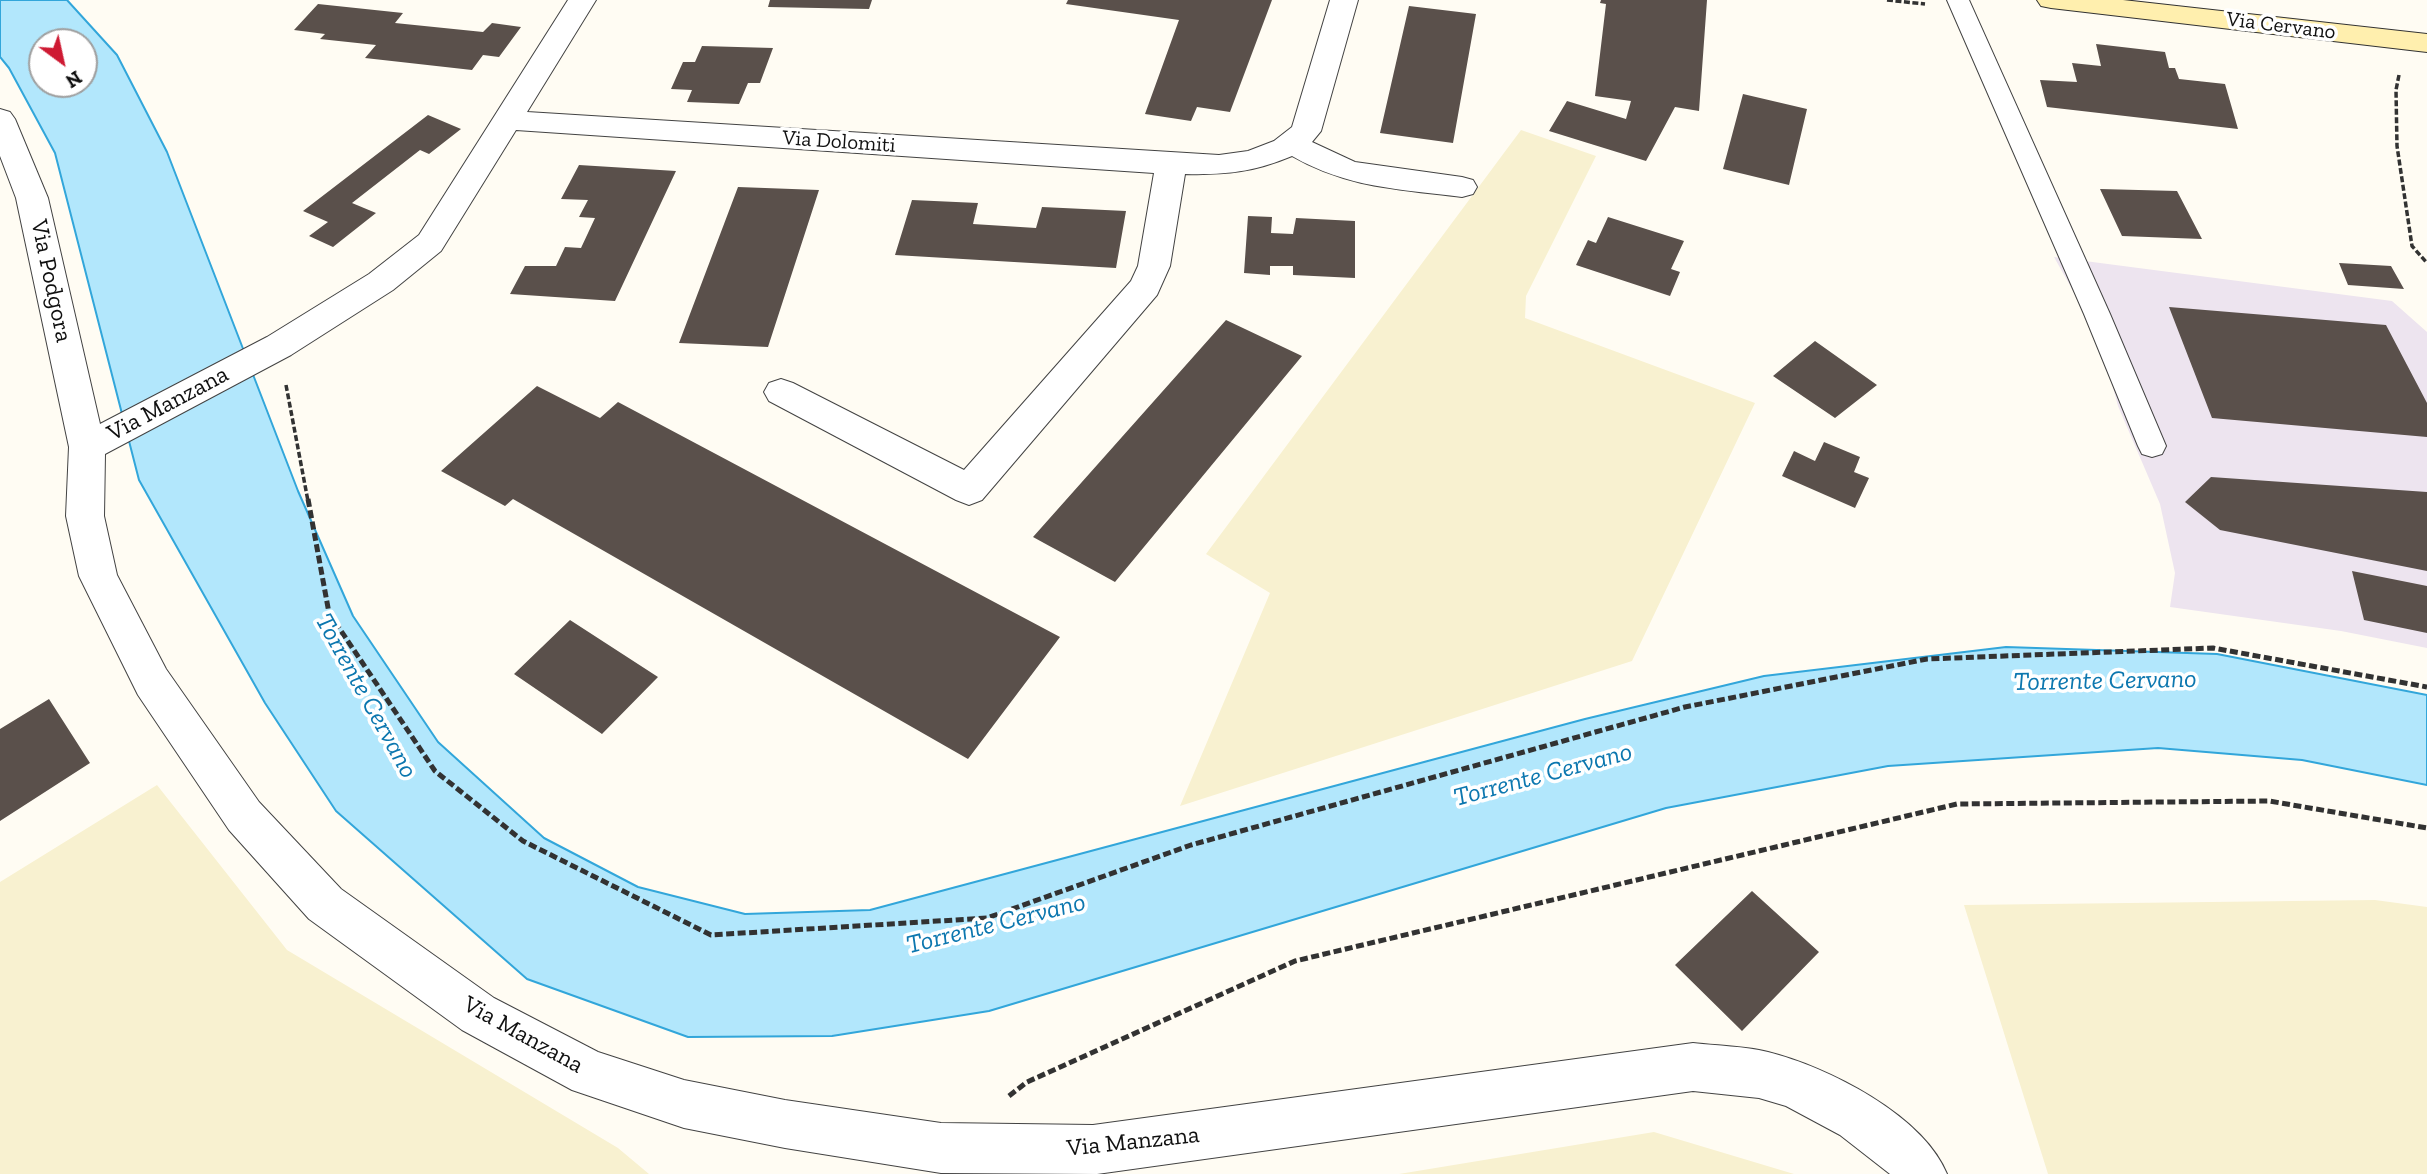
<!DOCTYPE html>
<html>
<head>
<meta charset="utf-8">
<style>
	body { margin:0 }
	#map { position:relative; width:2427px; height:1174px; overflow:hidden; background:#fffcf3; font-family:"Zilla Slab",serif }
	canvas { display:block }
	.north { position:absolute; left:28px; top:28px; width:70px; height:70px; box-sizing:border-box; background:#fff; border:2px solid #9f9f9f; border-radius:50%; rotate:147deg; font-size:19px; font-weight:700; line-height:28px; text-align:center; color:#101010 }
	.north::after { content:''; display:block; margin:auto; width:24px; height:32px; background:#ce1a33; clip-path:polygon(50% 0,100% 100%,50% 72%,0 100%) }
</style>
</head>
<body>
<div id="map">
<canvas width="2427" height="1174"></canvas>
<div class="north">N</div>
</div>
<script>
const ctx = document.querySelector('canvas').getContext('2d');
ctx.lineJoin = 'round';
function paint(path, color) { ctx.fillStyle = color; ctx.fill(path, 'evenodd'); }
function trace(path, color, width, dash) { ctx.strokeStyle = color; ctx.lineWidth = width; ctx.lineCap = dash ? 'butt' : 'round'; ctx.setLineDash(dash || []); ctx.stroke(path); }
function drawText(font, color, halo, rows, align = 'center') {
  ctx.font = font + ' "Zilla Slab",serif'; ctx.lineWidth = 7; ctx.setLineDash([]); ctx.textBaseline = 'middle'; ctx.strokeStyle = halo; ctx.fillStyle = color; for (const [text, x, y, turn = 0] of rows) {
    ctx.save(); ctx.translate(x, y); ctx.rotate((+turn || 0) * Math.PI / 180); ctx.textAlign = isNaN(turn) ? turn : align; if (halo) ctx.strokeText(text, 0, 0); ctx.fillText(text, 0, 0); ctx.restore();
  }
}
const industrial = new Path2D(`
	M2054,257L2392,301L2427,332V648L2341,631L2170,607L2175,573L2160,504L2118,406L2100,339Z`);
const farmland = new Path2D(`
	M1521,130L1596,156L1526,296L1525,318L1755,403L1632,661L1180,806L1270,593L1206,554Z
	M157,785L287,950L618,1148L649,1174H0V882Z
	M2375,900L2427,907V1174H2048L1964,905Z
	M1654,1132L1794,1174H1399Z`);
const water = new Path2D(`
	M0,0H67L117,55L167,152L298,491L353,616L438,742L544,838L638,887L745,914L870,910L1585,719L1764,676L2006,647L2217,654L2427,695V785L2302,760L2158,748L1888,766L1666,808L989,1011L832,1036L688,1037L527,979L336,811L265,703L139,480L55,153L9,68L0,57ZM42,42H84V84H42Z`);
const building = new Path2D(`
	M770,0H872L869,9L768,7Z
	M1068,0H1272L1230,112L1197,107L1191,121L1145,114L1179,20L1066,4Z
	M1601,0H1707L1699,111L1675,107L1646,161L1549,131L1567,101L1626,119L1631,101L1595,96L1606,4L1600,3Z
	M318,4L403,13L395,23L483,32L492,23L521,27L499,57L483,55L472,70L365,58L376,45L320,39L325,34L294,30Z
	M1409,6L1476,14L1453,143L1380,133Z
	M2096,44L2165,52L2169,68H2175L2179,79L2225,84L2238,129L2047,107L2040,80L2077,82L2072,63L2101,66Z
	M702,46L773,48L760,83H748L739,104L687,102L692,90L671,89L683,62H695Z
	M1743,94L1807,109L1789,185L1723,169Z
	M428,115L461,129L429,154L420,150L352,203L376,213L333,247L309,236L328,222L303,211Z
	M579,165L676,171L615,301L510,294L525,266H556L565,247L581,248L595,218L579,217L588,200L561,199Z
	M738,187L819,190L768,347L679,343Z
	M2100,189L2177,191L2202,239L2122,236Z
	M912,200L978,203L973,224L1036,228L1042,207L1126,211L1116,268L895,255Z
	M1248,216L1272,217L1271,233L1293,234L1296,218L1355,221V278L1293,275V266H1270V275L1244,273Z
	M1608,217L1684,241L1671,269L1680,272L1670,296L1576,265L1588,240L1596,243Z
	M2339,263L2391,266L2404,289L2348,285Z
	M2169,307L2386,325L2427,403V437L2212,418Z
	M1226,320L1302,356L1115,582L1033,537Z
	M1815,341L1877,385L1835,418L1773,376Z
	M537,386L600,418L618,402L1060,637L968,759L513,499L505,506L441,471Z
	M1824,442L1860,457L1854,472L1869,478L1855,508L1782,476L1794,451L1815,461Z
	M2211,477L2427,492V571L2220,530L2185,502Z
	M2352,571L2427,586V633L2364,620Z
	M570,620L658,677L602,734L514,674Z
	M49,699L90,763L0,821V729Z
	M1752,891L1819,952L1742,1031L1675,965Z`);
const pathFar1 = new Path2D(`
	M1887,0L1925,4
	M2399,75L2396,90L2397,146L2412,246L2427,263
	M286,385L308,501`);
const path = new Path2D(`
	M308,499L329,613L435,771L523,841L711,935L987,918L1191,845L1685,707L1927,659L2213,648L2427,687
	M1009,1096L1027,1082L1295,961L1957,804L2269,801L2427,828`);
const service = new Path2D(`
	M1947,0H1969L2110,314L2166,446L2162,454L2152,457L2142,454L2138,446L2084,314Z`);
const minor = new Path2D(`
	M568,0H596L527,112L1219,155L1248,151L1274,141L1292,127L1330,0H1358L1321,131L1312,142L1355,162L1462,177L1473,180L1477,187L1473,194L1462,197C1400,189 1347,188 1292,156C1254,172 1226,175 1185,174L1170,266L1157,295L982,500L969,505L956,500L769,401L764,392L769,383L781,379L793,383L964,470L1131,281L1138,266L1154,173L516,130L441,251L393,290L291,355L105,454L104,516L117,575L166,669L259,802L341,889L494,998L598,1052L684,1080L785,1100L941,1123L1093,1125L1693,1043C1718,1046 1744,1046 1768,1052C1828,1067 1923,1115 1947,1174H1890L1840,1135L1786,1106L1759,1098L1693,1091L1097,1174L941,1173L785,1148L684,1128L572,1090L462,1030L309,919L229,830L138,695L79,576L66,516L69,447L16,198L0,156V109L10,112L15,119L48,198L100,424L267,337L369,274L419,235Z`);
const secondary = new Path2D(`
	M2037,0H2123L2427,34V52L2051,8L2041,6Z`);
const farStreetnames = [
	["Via Cervano",2281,26,7],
	["Via Dolomiti",839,142,4]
];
const streetNames = [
	["Via Podgora",51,281,78],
	["Via Manzana",168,404,-28],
	["Via Manzana",523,1035,29],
	["Via Manzana",1133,1142,-6]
];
const waterNames = [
	["Torrente Cervano",2105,681,-1],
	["Torrente Cervano",366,696,61],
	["Torrente Cervano",1543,775,-15],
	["Torrente Cervano",996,924,-14]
];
paint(industrial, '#ede4ef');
paint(farmland, '#f8f1d0');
paint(water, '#b2e7fc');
trace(water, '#32a6da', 2);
paint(building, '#5a504b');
trace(service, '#434343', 2);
trace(minor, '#434343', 2);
trace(secondary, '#323232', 2);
trace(pathFar1, '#323232', 3.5, [6, 2.5]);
trace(path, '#323232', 5, [8, 3.5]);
paint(service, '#fff');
paint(minor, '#fff');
paint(secondary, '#ffefae');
drawText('21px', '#101010', '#fff', farStreetnames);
drawText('24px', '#101010', '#fff', streetNames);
drawText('italic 26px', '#0c77af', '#fff', waterNames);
</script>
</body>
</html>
